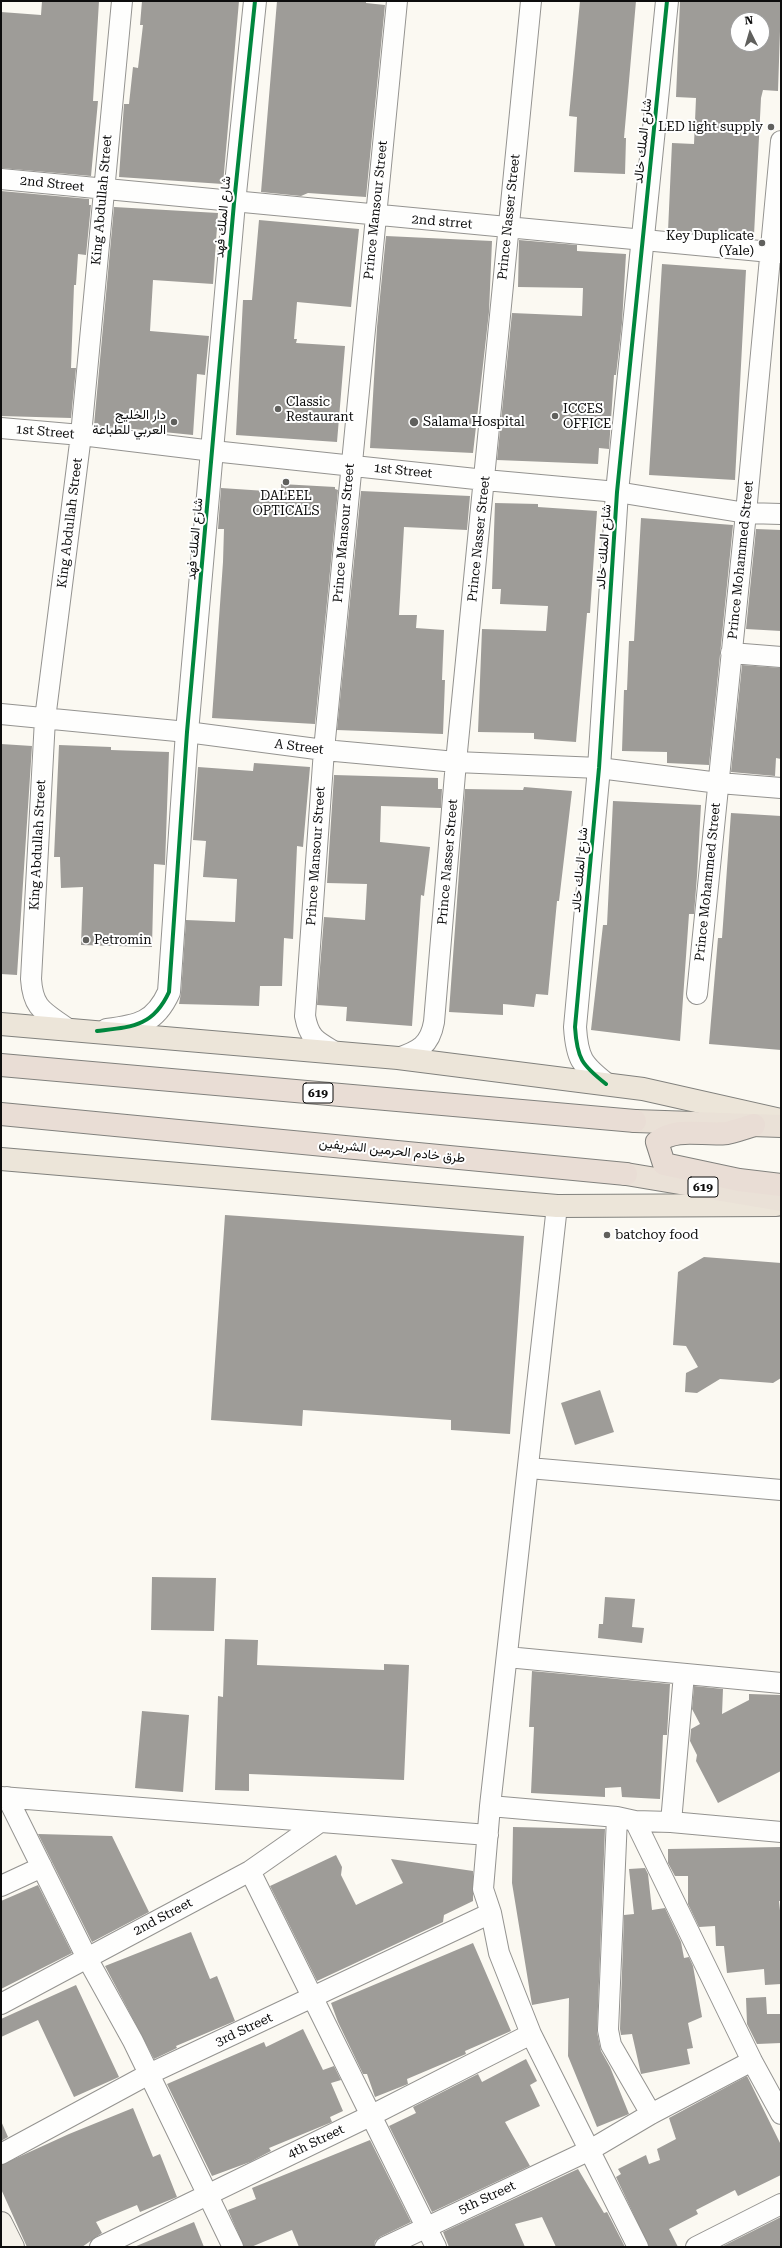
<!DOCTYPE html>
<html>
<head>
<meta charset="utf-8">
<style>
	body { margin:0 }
	#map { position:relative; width:782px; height:2248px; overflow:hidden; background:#fbf9f2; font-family:"Roboto Serif",serif }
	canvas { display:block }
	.frame { position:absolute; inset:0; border:2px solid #0d0d0d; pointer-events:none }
	.north { position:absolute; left:730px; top:12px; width:40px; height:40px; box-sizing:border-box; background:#fff; border:1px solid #9e9e9e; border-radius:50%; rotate:355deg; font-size:11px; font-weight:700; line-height:16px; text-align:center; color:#0d0d0d }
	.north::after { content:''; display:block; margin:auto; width:14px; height:18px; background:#60605d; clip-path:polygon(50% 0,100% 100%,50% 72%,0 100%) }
</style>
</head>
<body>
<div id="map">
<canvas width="782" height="2248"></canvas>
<div class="frame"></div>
<div class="north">N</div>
</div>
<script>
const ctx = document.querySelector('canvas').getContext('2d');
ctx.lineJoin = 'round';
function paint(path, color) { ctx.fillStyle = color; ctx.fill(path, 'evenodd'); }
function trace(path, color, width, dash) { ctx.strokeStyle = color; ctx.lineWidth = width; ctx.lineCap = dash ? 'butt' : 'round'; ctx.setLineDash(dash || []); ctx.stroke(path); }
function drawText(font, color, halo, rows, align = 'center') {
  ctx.font = font + ' "Roboto Serif",Vazirmatn,serif'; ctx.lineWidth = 4; ctx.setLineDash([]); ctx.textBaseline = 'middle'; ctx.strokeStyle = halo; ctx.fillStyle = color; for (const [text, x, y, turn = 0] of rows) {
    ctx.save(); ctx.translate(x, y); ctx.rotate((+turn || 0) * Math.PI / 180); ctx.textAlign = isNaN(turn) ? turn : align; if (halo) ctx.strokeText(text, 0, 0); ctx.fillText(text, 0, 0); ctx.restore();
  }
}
const building = new Path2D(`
	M42,1H99L93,101H98L91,176L1,168V12L41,15Z
	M142,1H239L223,184L119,177L124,104H129L133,67L138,68L143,25H140Z
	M277,1H366V3L385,5L366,197L308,193L301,196L261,192Z
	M580,1H636L624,138H626L625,174L574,172L577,117L569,116Z
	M680,1H781L778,91L763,90L761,98L754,235L668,231L672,143L694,144L696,98L676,97ZM738,20H762V44H738Z
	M1,191L89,199V205H91L86,255L78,254L76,285H74L71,368H76L71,418L1,416Z
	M114,207L218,213L213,284L153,280L150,331L209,336L205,375L197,374L193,435L94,425Z
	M259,220L359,229L351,307L297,302L294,339H297L296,343L345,346L337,442L236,435L243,300H252Z
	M386,236L492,241L489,312L473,453L370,448L377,327Z
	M519,240L577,245V251L626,254L622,323L616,375H614L609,449L599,448L598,464L497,460L512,313L582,316L583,288L518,287Z
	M662,264L746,270L735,480L649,475Z
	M281,484L335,487V489L338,490L315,724L212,718L223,562L224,529H218L221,488L281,492Z
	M361,491L470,496L467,530L404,527L399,615H417L416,628L444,630L442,680H445L443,734L337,730Z
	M495,503L538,504V507L597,511L590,613H587L576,742L534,739V733L478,732L482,629L546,631L548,606L500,604L501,589H492Z
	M641,518L733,525L709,765L667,763V752L622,751L624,690H627L629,641H634Z
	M756,529L781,530V631L746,629Z
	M742,665L781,668V759L776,758L775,776L731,772Z
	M1,744L32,746L17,975L1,974Z
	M59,745L111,747V750L169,752L165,865L154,864L152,947L81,945L83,887L61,888L60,857H54Z
	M254,763L310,767L303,847L297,846L293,939L284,938L282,986H260L259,1006L179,1004L181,993L186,920L235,922L237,879L203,877L206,841L193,840L198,767L253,771Z
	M334,775L438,778V789H442L441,808L381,806L380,842L430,847L424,896L421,895L412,1026L346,1021L347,1007L317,1005L324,917L365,920L367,884L327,883Z
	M524,787L572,791L559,901H557L548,995L536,994L534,1007L503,1004V1015L449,1012L465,789L523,790Z
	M613,801L701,805L697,876L694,914H689L680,1041L591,1030L603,925H607Z
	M731,813L781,816V1050L709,1044L718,938H722Z
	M225,1215L524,1236L510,1434L451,1430V1420L303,1410L302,1426L211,1420Z
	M704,1257L781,1263V1378L773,1383L720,1379L697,1393L685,1392L686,1373L698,1367L686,1346L673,1345L678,1272Z
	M600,1390L614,1432L575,1445L561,1403Z
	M152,1577L216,1578L214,1631L151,1630Z
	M605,1597L635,1599L632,1627L644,1628L642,1643L598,1638L599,1624H603Z
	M225,1639L258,1640L257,1665L384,1670V1664L409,1665L404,1780L249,1774V1791L215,1790L218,1696L223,1697Z
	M532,1671L670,1684L667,1735H663L660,1799L622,1797L621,1787L605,1788V1797L531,1793L534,1727H529Z
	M694,1686L723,1689L722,1714L749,1700V1694L781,1695V1771L718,1803L696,1761L697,1755L690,1741L691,1729L700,1724L692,1709Z
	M142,1711L189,1715L183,1792L135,1788Z
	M513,1827L605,1829L597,2032L601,2051L610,2067L629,2114L597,2127L568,2056L569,1998L532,2005L512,1883Z
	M38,1834L112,1836L149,1912L92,1942Z
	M781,1847V1901H779L781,1920V1984L765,1985L764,1969L727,1973L724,1946H716L715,1926L699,1927L688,1904V1876H675L668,1863V1849Z
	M336,1855L342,1867L341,1875L356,1905L403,1883L391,1859L473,1871V1901L444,1915L443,1922L317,1981L270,1886Z
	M645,1868L648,1874L652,1910L665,1908L681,1942L684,1958L689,1957L693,1966L702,2017L688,2023L693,2048L687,2049L690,2064L641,2074L632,2034L621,2035L620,2029L624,1915L634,1914L629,1869Z
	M38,1885L72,1953L1,1989V1901Z
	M191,1932L210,1979L217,1976L235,2021L176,2046L177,2048L154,2059L105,1966Z
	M473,1943L511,2031L465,2051L466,2054L407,2079L408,2084L375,2097L367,2074H363L338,2022L331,2003Z
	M76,1985L119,2077L74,2097L38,2020L1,2037V2019Z
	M766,1997L767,2014H781V2043L757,2044L747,2024L746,1998Z
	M303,2029L323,2070L334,2066L341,2080L331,2083L343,2111L330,2117L332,2122L269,2148L271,2151L250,2162L212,2176L167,2084L264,2042L266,2047Z
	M526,2059L537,2081L530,2085L540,2106L505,2122L530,2166L432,2212L389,2126L416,2113L413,2107L478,2074L482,2082Z
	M747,2076L781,2145V2175L738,2196L735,2190L696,2210L698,2214L669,2229L678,2247H649L616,2177L621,2174L618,2169L646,2155L649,2164L660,2160L657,2149L676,2139L669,2118Z
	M133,2108L153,2157L160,2154L177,2197L140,2212L137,2205L96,2222L102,2233L82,2247H27L1,2189V2165L69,2134Z
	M1,2121L8,2137L1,2141Z
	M370,2140L411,2222L380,2237L375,2241L374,2247H299L292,2230L251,2247H244L228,2210L256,2199L252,2188Z
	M578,2169L604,2213L607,2212L625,2247H556L542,2217L515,2224L525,2247H449L443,2232Z
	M781,2217V2247H721Z
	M194,2222L204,2247H134Z`);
const minor = new Path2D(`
	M1,179L781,253
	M1,428L81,435L213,451L485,480L617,492L746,513L781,514
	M731,653L781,657
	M1,714L187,732L324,750L456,762L599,768L719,783L781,788
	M697,994L746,513L781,141
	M68,1029C45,1012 33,1010 31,979L45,719L81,435L122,1
	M335,1052C316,1041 309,1038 305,1016L324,750L397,1
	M398,1058C419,1051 430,1045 434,1022L456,762L531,1
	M557,1206L490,1806L483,1889L491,1913L499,1953L531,2034L638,2247
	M529,1468L781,1490
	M507,1657L781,1683
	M1,1797L488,1835
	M7,1797L87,1958L133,2041L233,2247
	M490,1806L617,1817L635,1821L671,1822L781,1832
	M617,1817L608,2030L611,2045L651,2114
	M635,1821L752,2061L781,2114
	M671,1822L684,1674
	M250,1871L436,2247
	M1,1886L42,1867
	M1,2004L250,1871L320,1822
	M1,2154L149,2074L491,1913
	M100,2247L372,2115L531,2034
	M385,2247L590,2150L651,2114L752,2061
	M696,2247L781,2204`);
const tertiary = new Path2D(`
	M107,1030C138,1026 155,1023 169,992L187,732L234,203L255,1
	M606,1084C582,1065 577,1059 575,1027L599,768L617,492L667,1`);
const secondary = new Path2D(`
	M1,2223L13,2247`);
const primary = new Path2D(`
	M1,1024L398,1058L643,1089L781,1120
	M1,1159L557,1206L776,1205`);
const trunk = new Path2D(`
	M635,1121L781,1126
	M626,1174L781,1200`);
const motorway = new Path2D(`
	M1,1065L635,1121
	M1,1114L626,1174
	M754,1125C745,1128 736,1131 727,1133C703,1136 678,1126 657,1142L664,1164L739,1180L781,1185`);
const cycleway = new Path2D(`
	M97,1031C131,1027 153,1027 169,992L187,732L234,203L255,1
	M606,1084C582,1065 577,1059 575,1027L599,768L617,492L667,1`);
const markers = [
	[771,127,4,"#60605d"],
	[762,243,4,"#60605d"],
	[278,409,4,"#60605d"],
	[555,416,4,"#60605d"],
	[174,422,4,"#60605d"],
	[414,422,5,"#60605d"],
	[286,482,4,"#60605d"],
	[86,940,4,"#60605d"],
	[607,1235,4,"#60605d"]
];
const shields = [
	[318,1093,30],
	[703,1187,30]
];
const shieldNames = [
	["619",318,1093],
	["619",703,1187]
];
const poiNames = [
	["LED light supply",763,127,"right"],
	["Key Duplicate",754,236,"right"],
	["(Yale)",754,251,"right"],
	["Classic",286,402],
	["Restaurant",286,417],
	["ICCES",563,409],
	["OFFICE",563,424],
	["دار الخليج",166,415,"right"],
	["العربي للطباعة",166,430,"right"],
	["Salama Hospital",423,422],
	["DALEEL",286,496,"center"],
	["OPTICALS",286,511,"center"],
	["Petromin",94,940],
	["batchoy food",615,1235]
];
const streetNames = [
	["شارع الملك خالد",643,141,-84],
	["2nd Street",52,184,6],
	["King Abdullah Street",102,200,-85],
	["Prince Mansour Street",376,210,-84],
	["شارع الملك فهد",223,217,-85],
	["Prince Nasser Street",509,217,-84],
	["2nd strret",442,222,5],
	["1st Street",45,432,5],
	["1st Street",403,471,6],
	["King Abdullah Street",70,523,-83],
	["Prince Mansour Street",344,533,-85],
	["شارع الملك فهد",195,539,-85],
	["Prince Nasser Street",479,539,-84],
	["شارع الملك خالد",604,547,-86],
	["Prince Mohammed Street",741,560,-84],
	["A Street",299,747,7],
	["King Abdullah Street",38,845,-87],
	["Prince Mansour Street",316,856,-86],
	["Prince Nasser Street",448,862,-85],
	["شارع الملك خالد",580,870,-85],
	["Prince Mohammed Street",708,882,-84],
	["طرق خادم الحرمين الشريفين",392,1151,6],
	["2nd Street",163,1917,-28],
	["3rd Street",244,2030,-25],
	["4th Street",316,2142,-26],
	["5th Street",487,2198,-25]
];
paint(building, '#9e9c98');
trace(minor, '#949390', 22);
trace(tertiary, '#949390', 24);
trace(secondary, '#8b8a87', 24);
trace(primary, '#81817d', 24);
trace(trunk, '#81817d', 24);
trace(motorway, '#81817d', 24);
trace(minor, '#fefefd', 20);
trace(tertiary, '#fefefd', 22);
trace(secondary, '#f5f2ea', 22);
trace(primary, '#ece5d9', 22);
trace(trunk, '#eae1d7', 22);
trace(motorway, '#e9ddd5', 22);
trace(cycleway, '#00873e', 4);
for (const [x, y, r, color] of markers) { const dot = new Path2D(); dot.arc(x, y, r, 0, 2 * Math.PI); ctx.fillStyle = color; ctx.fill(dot); trace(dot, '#fff', 1.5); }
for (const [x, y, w] of shields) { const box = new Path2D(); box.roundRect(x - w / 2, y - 10, w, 20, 3); ctx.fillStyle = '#fff'; ctx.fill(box); trace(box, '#0d0d0d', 1); }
drawText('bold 12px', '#0d0d0d', null, shieldNames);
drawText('13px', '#0d0d0d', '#fff', poiNames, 'left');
drawText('13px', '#0d0d0d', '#fff', streetNames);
</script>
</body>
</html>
